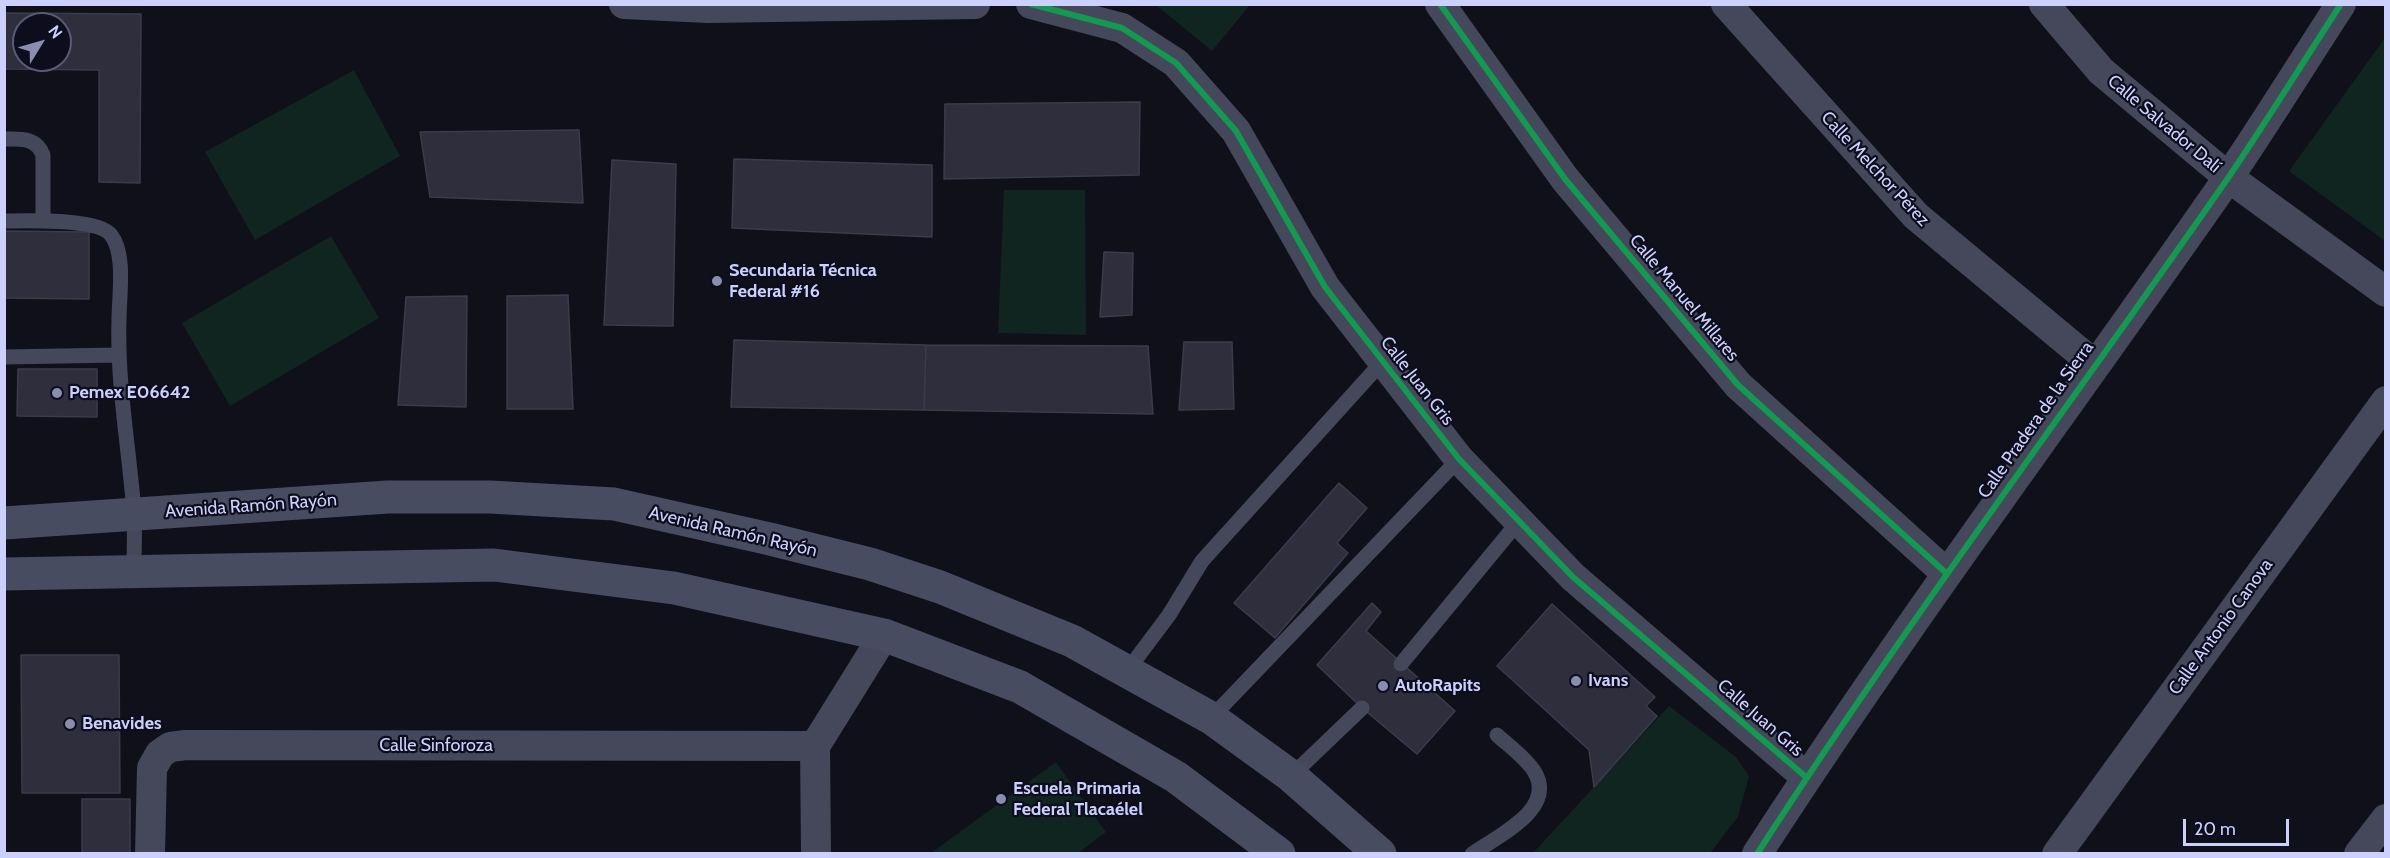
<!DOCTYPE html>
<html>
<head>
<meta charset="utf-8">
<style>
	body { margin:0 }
	#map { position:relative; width:2390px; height:858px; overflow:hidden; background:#10101a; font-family:Cabin,sans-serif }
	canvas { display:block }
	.frame { position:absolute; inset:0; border:6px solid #ccd0fc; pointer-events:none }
	.north { position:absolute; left:12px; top:12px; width:60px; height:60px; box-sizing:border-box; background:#0d0d1d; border:2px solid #595b76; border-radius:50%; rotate:53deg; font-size:16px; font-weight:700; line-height:24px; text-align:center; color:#ccd0fc }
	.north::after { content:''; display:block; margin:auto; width:21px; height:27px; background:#8a8dad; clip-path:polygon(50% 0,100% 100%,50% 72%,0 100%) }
	.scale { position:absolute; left:2183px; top:819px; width:106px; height:27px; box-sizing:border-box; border:3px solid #ccd0fc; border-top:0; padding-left:8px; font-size:18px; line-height:21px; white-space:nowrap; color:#ccd0fc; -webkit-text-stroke:4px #0d0d1d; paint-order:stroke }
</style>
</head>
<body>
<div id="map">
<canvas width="2390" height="858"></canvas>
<div class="frame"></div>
<div class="north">N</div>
<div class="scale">20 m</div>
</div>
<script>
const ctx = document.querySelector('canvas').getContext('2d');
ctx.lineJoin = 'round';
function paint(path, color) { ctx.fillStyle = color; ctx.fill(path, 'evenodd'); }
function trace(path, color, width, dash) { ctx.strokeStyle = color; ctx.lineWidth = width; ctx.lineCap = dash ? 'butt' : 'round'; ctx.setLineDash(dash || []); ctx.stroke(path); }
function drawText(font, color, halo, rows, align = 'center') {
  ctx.font = font + ' Cabin,sans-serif'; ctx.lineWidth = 4.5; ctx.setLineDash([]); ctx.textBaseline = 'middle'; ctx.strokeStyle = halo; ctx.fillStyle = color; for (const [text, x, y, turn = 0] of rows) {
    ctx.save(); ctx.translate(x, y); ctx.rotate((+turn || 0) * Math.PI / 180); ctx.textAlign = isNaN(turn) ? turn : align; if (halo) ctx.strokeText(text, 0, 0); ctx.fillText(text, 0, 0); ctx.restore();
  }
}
const green = new Path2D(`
	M1156,5H1250L1212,51Z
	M2385,38V241L2289,171Z
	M354,70L400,156L255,240L205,152Z
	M1004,190H1085L1086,335L998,333Z
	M331,236L379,318L230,406L182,323Z
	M1669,706L1736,757L1749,776L1738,817L1710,853L1532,854Z
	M1056,762L1106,832L1078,853H931Z`);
const building = new Path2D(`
	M4,13L141,14L140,183L99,182V70L4,69ZM24,24H60V60H24Z
	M1140,102L1139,175L944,179L945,104Z
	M579,130L583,203L430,197L420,132Z
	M734,159L932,165V237L732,228Z
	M612,160L676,164L673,326L604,325Z
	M4,231L89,232V299L4,298Z
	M1104,252L1133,253L1132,315L1100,317Z
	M568,295L573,409H507V296Z
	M467,296L466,407L398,405L406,297Z
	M734,340L926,345L924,410L731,407Z
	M1184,342H1232L1234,409L1179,410Z
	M926,345L1148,346L1153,414L924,410Z
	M18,369H97V417L17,416Z
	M1339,483L1367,508L1337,543L1348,553L1275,638L1234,603Z
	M1372,603L1381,612L1366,631L1455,711L1417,754L1362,708L1317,665Z
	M1552,604L1655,697L1646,706L1657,716L1594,787L1589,750L1497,666Z
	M21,655H119L120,793H22Z
	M82,799H130V854H82Z`);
const service = new Path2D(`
	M4,139C21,139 36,137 43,155V221
	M4,221C27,221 98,218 111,235C126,254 119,296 119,320C117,384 129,448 134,512C135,531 134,552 134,571
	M4,357L118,355
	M1401,664L1519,521
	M1127,671L1169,615L1202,561L1383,361
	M1211,718L1459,459
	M1291,776L1362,708
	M1472,854C1497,836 1558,809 1534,771C1525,757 1509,746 1497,735`);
const minor = new Path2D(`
	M624,4L708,8L975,4
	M1031,4L1122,28L1176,63L1236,131L1325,287L1459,459L1573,577L1806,777
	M1440,4L1565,179L1738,385L1946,573
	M1726,4L1916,216L2094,364
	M2044,4L2101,71L2228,177L2386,292
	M150,854L152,768L160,754L170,747L186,745L815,746
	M816,854L815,746L884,635
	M1757,854C1906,623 2071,404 2228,178C2267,121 2303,62 2341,4
	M2057,854L2386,401
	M2359,854L2386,819`);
const secondary = new Path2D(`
	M4,523L388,497H490L614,504L770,539L870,564L940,587L1072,641L1211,718L1291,776L1380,854
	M4,574L494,565L674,588L884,635L1020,687L1176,777L1279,854`);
const cycleway = new Path2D(`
	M1031,4L1122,28L1176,63L1236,131L1325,287L1459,459L1573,577L1806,777
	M1440,4L1565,179L1738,385L1946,573
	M1757,854C1906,623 2071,404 2228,178C2267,121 2303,62 2341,4`);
const markers = [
	[717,281,6,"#8a8dad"],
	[57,393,6,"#8a8dad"],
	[1576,681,6,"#8a8dad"],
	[1383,686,6,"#8a8dad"],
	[70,724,6,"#8a8dad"],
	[1001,799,6,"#8a8dad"]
];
const streetNames = [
	["Calle Salvador Dalí",2164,124,40],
	["Calle Melchor Pérez",1875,169,47],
	["Calle Manuel Millares",1684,298,50],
	["Calle Juan Gris",1417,381,52],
	["Calle Pradera de la Sierra",2036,420,-55],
	["Avenida Ramón Rayón",251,506,-4],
	["Avenida Ramón Rayón",733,532,13],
	["Calle Antonio Canova",2221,627,-54],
	["Calle Juan Gris",1760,718,41],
	["Calle Sinforoza",436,746]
];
const poiNames = [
	["Secundaria Técnica",729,271],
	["Federal #16",729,292],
	["Pemex E06642",69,393],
	["Ivans",1588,681],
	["AutoRapits",1395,686],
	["Benavides",82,724],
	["Escuela Primaria",1013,789],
	["Federal Tlacaélel",1013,810]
];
paint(green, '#102420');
paint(building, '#2e2e3c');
trace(building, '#3a3b4d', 1.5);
trace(service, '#45485a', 15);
trace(minor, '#45485a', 30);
trace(secondary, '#474c60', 33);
trace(cycleway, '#139951', 6);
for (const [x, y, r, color] of markers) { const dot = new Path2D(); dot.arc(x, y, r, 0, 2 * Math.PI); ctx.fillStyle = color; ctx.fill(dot); trace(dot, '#0d0d1d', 2); }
drawText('18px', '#ccd0fc', '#0d0d1d', streetNames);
drawText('bold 18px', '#ccd0fc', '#0d0d1d', poiNames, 'left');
</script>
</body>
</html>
